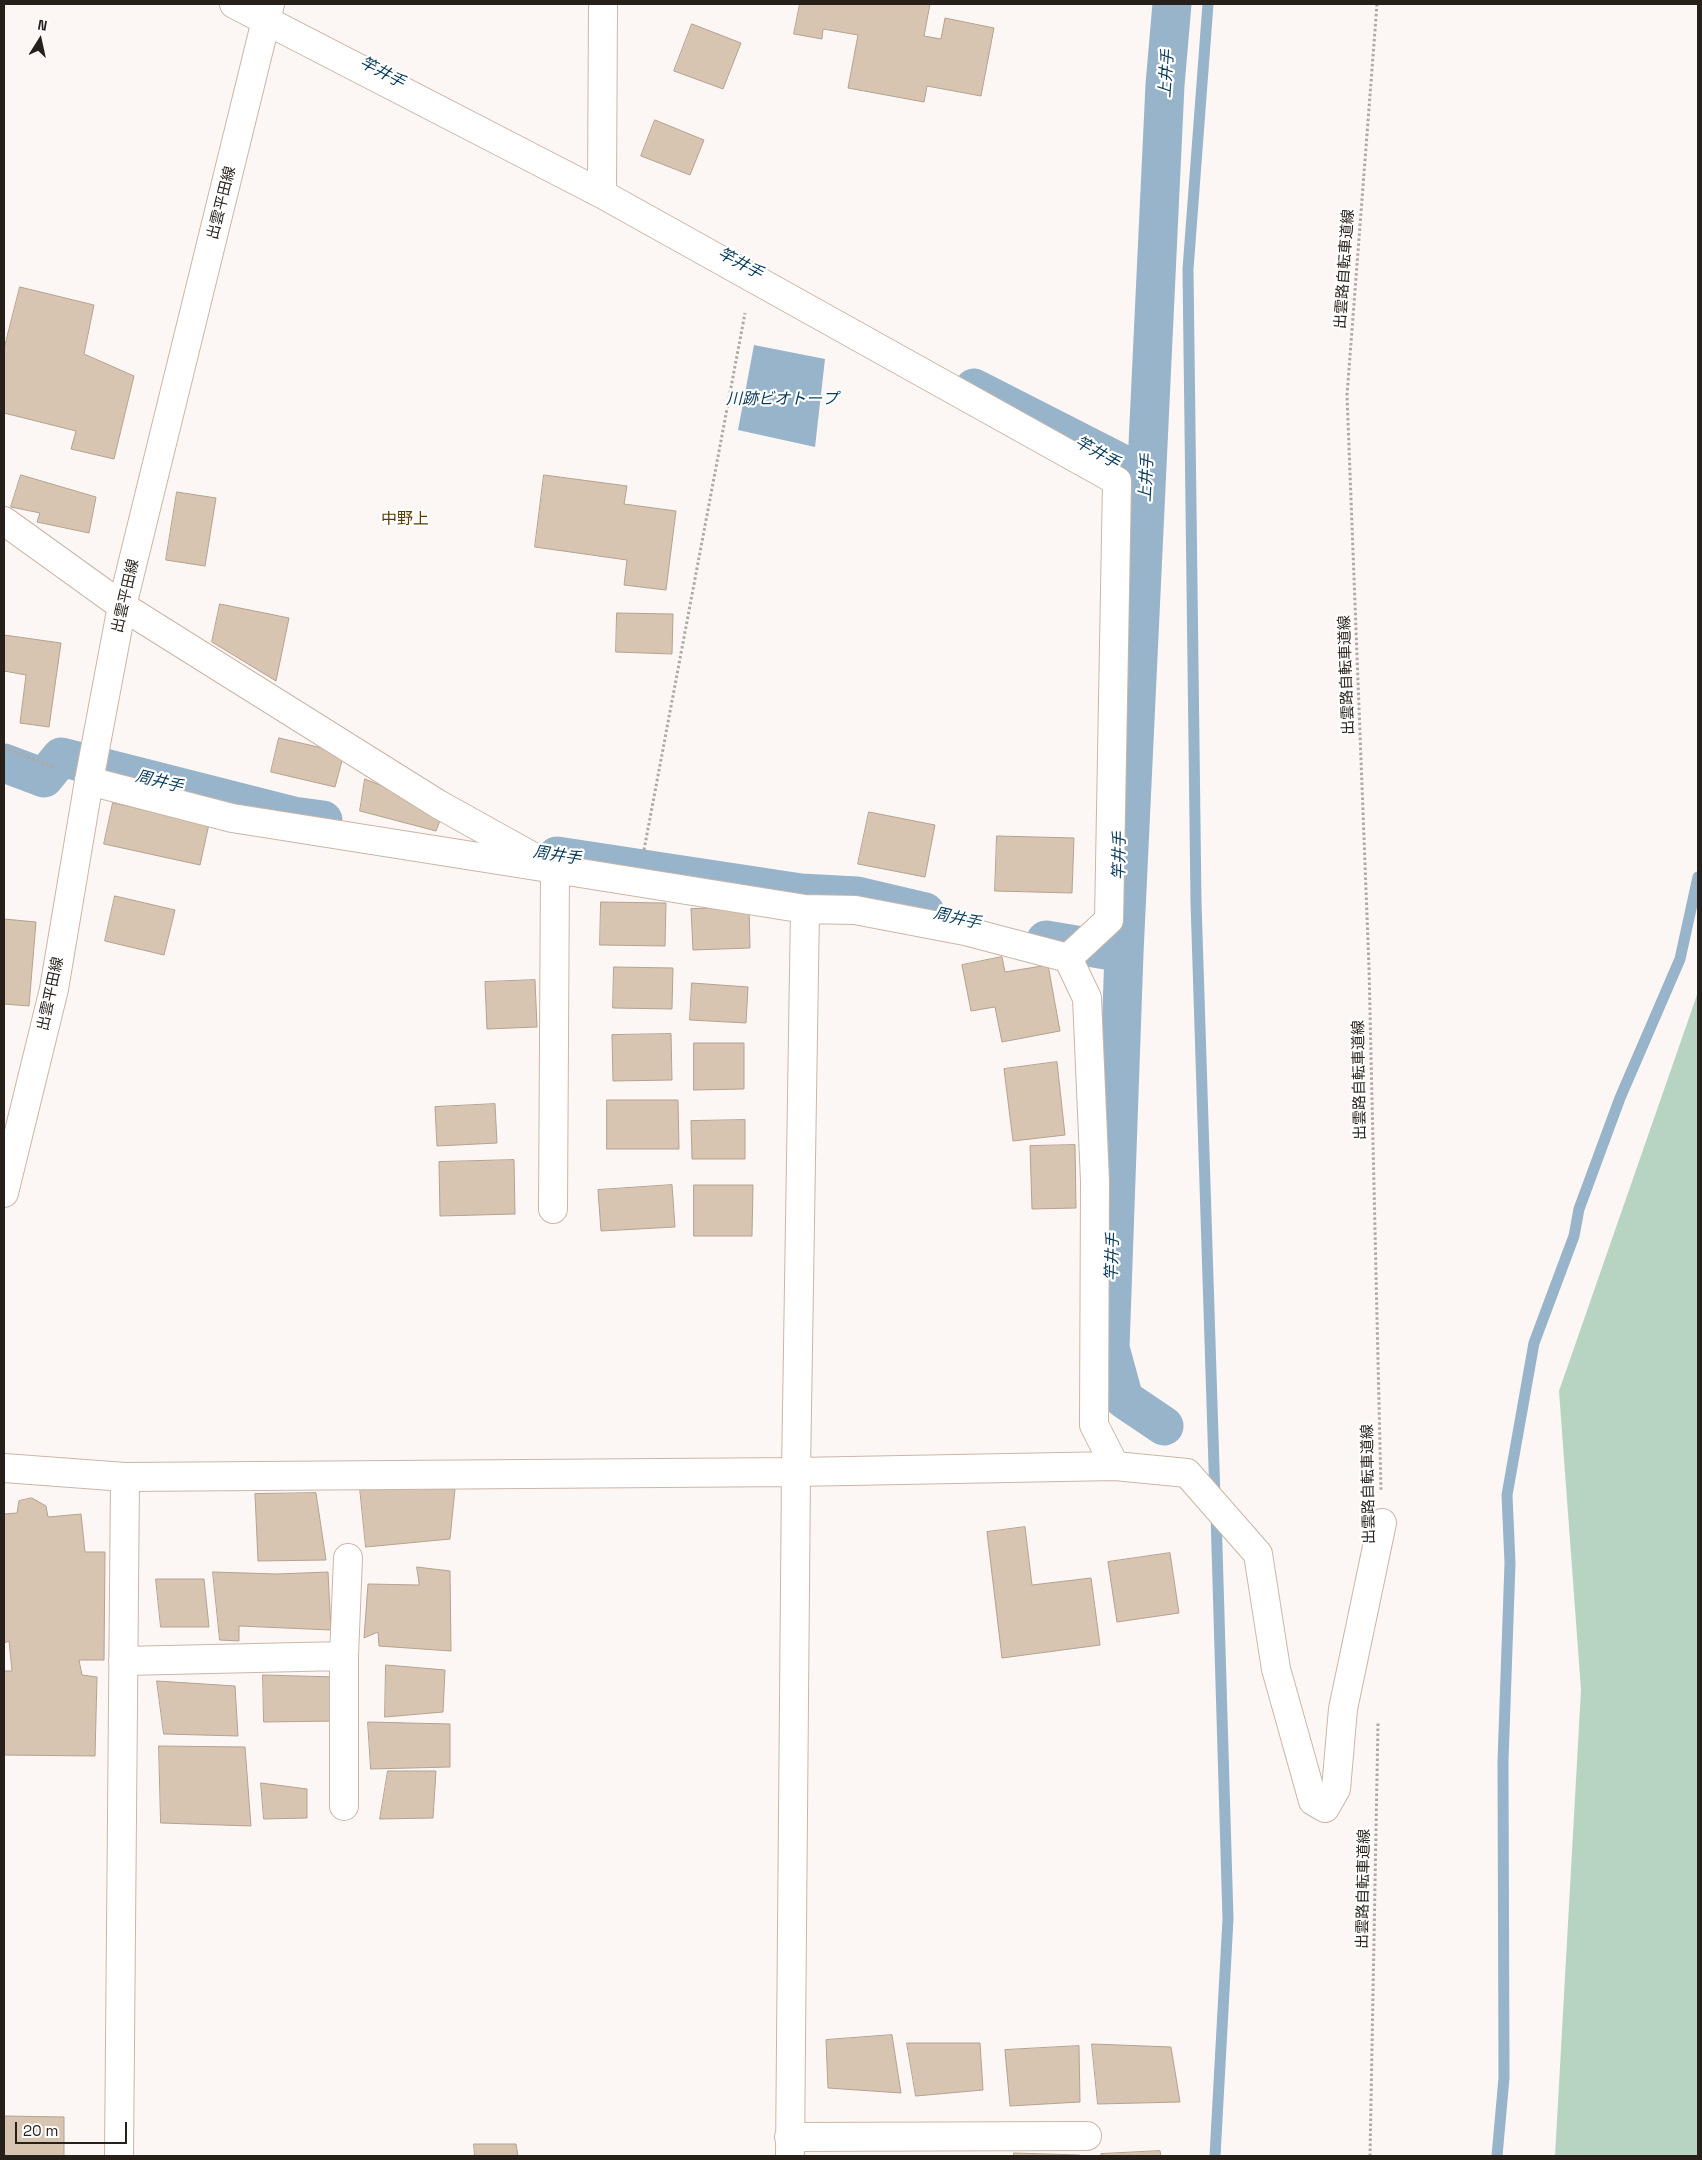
<!DOCTYPE html>
<html>
<head>
<meta charset="utf-8">
<style>
	body { margin:0 }
	#map { position:relative; width:1702px; height:2160px; overflow:hidden; background:#fcf7f4; font-family:"Space Grotesk",sans-serif }
	canvas { display:block }
	.frame { position:absolute; inset:0; border:5px solid #271f19; pointer-events:none }
	.north { position:absolute; left:15px; top:15px; width:50px; height:50px; -webkit-text-stroke:4px #fff; paint-order:stroke; rotate:10deg; font-size:14px; font-weight:700; line-height:20px; text-align:center; color:#271f19 }
	.north::after { content:''; display:block; margin:auto; width:18px; height:22px; background:#271f19; clip-path:polygon(50% 0,100% 100%,50% 72%,0 100%) }
	.scale { position:absolute; left:15px; top:2122px; width:112px; height:22px; box-sizing:border-box; border:2px solid #271f19; border-top:0; padding-left:6px; font-size:15px; line-height:18px; white-space:nowrap; color:#271f19; -webkit-text-stroke:4px #fff; paint-order:stroke }
</style>
</head>
<body>
<div id="map">
<canvas width="1702" height="2160"></canvas>
<div class="frame"></div>
<div class="north">N</div>
<div class="scale">20 m</div>
</div>
<script>
const ctx = document.querySelector('canvas').getContext('2d');
ctx.lineJoin = 'round';
function paint(path, color) { ctx.fillStyle = color; ctx.fill(path, 'evenodd'); }
function trace(path, color, width, dash) { ctx.strokeStyle = color; ctx.lineWidth = width; ctx.lineCap = dash ? 'butt' : 'round'; ctx.setLineDash(dash || []); ctx.stroke(path); }
function drawText(font, color, halo, rows, align = 'center') {
  ctx.font = font + ' "Space Grotesk","Noto Sans JP",sans-serif'; ctx.lineWidth = 4.5; ctx.setLineDash([]); ctx.textBaseline = 'middle'; ctx.strokeStyle = halo; ctx.fillStyle = color; for (const [text, x, y, turn = 0] of rows) {
    ctx.save(); ctx.translate(x, y); ctx.rotate((+turn || 0) * Math.PI / 180); ctx.textAlign = isNaN(turn) ? turn : align; if (halo) ctx.strokeText(text, 0, 0); ctx.fillText(text, 0, 0); ctx.restore();
  }
}
const green = new Path2D(`
	M1698,992V2156H1555L1581,1690L1559,1391Z`);
const water = new Path2D(`
	M754,345L825,359L815,447L738,430Z`);
const stream = new Path2D(`
	M1208,4L1188,269L1196,902L1215,1498
	M1215,2156L1228,1919L1216,1514
	M1497,2156L1504,2078L1503,1761L1510,1563L1507,1495L1534,1343L1574,1236L1579,1209L1620,1098L1680,959L1698,877`);
const canal = new Path2D(`
	M974,388L1119,462L1127,472V515
	M4,763L44,778L61,757L293,816L323,820
	M557,856L801,893L857,896L925,912
	M1119,931V950L1124,953L1110,1348L1124,1399L1164,1426
	M1046,940L1124,953L1165,85L1172,4`);
const building = new Path2D(`
	M800,4H930L924,36L941,39L945,18L994,28L981,96L927,86L924,102L848,88L858,35L823,29L822,39L794,34Z
	M692,24L741,43L723,89L674,71Z
	M655,120L704,140L690,175L641,156Z
	M20,287L94,305L84,354L134,376L114,459L71,449L76,431L4,413V349Z
	M21,475L96,497L89,533L37,522L40,513L11,507Z
	M544,475L627,486L624,504L676,511L666,590L624,585L627,560L535,547Z
	M177,492L216,498L205,566L166,560Z
	M220,604L289,618L276,681L212,642Z
	M617,613L673,614L672,654L616,652Z
	M4,635L61,643L49,727L20,723L26,675L4,671Z
	M279,738L344,753L335,787L271,772Z
	M365,779L390,789L441,818L436,831L360,811Z
	M113,803L209,824L200,865L104,844Z
	M869,812L935,825L925,877L858,864Z
	M997,836L1074,838L1072,893L995,891Z
	M115,896L175,910L164,955L105,941Z
	M601,902L666,903L665,946L600,945Z
	M749,908L750,948L693,950L691,909Z
	M4,919L36,922L29,1006L4,1004Z
	M1002,957L1005,972L1048,965L1060,1031L1002,1042L995,1007L971,1011L962,965Z
	M614,967L673,968L672,1009L613,1008Z
	M535,980L537,1027L487,1029L485,982Z
	M692,983L748,987L746,1023L690,1020Z
	M671,1034L672,1080L613,1081L612,1035Z
	M694,1043H744V1089L694,1090Z
	M1057,1062L1065,1135L1013,1141L1004,1069Z
	M607,1100H678L679,1149H607Z
	M495,1104L497,1143L437,1146L435,1107Z
	M745,1120V1159H692L691,1121Z
	M1075,1145L1076,1208L1032,1209L1030,1146Z
	M514,1160L515,1214L440,1216L439,1162Z
	M672,1185L675,1227L601,1231L598,1190Z
	M694,1185H753L752,1236H694Z
	M360,1488L455,1489L450,1539L366,1547Z
	M316,1493L326,1560L258,1561L255,1494Z
	M32,1498L46,1506L48,1517L81,1514L85,1552H105L104,1660H79L82,1675L97,1677L95,1756L4,1755V1671H12L9,1641L4,1643V1514L17,1513L19,1501Z
	M1025,1527L1032,1585L1091,1578L1100,1645L1002,1658L987,1532Z
	M1170,1553L1179,1613L1117,1622L1108,1562Z
	M417,1567L450,1571L451,1651L379,1646L378,1632L364,1638L368,1584L419,1585Z
	M213,1572L277,1574L328,1572L331,1630L239,1626V1641L220,1640Z
	M156,1579H204L209,1627H161Z
	M386,1665L445,1670L443,1712L385,1717Z
	M263,1675L336,1677V1721L264,1722Z
	M157,1681L235,1686L238,1736L164,1734Z
	M368,1722L450,1724V1767L371,1769Z
	M159,1746L245,1747L251,1826L161,1823Z
	M388,1771H436L433,1818L380,1819Z
	M261,1783L307,1789V1818L264,1819Z
	M892,2035L901,2093L828,2088L826,2040Z
	M907,2043H980L983,2090L916,2096Z
	M1092,2044L1171,2047L1180,2102L1098,2104Z
	M1079,2046L1080,2102L1010,2106L1005,2050Z
	M4,2116L64,2117V2156H4Z
	M474,2144H516L518,2156H475Z
	M1160,2151L1161,2156H1101V2154Z
	M1014,2153L1080,2155V2156H1014Z`);
const path = new Path2D(`
	M1377,4L1347,395L1369,968L1381,1491
	M4,748L57,768
	M644,850L745,313
	M1370,2156L1378,1723`);
const minor = new Path2D(`
	M234,4L602,194L1117,481L1109,920L1068,958
	M602,194L603,4
	M4,521L122,606L438,804L555,869L805,909L855,910L965,931L1068,958L1087,998L1095,1181L1094,1425L1115,1466
	M89,781L232,818L555,869L553,1209
	M4,1468L125,1477L796,1472L1115,1466L1187,1473L1258,1554L1276,1669L1313,1801L1325,1808L1336,1789L1343,1709L1382,1523
	M344,1656L348,1558
	M123,1661L344,1656V1806
	M789,2137L1087,2136
	M119,2156L125,1477
	M790,2156L796,1472L805,909`);
const major = new Path2D(`
	M4,1193L54,989L89,781L122,606L270,4`);
const streetNames = [
	["出雲平田線",222,203,-76],
	["出雲路自転車道線",1345,269,-86],
	["出雲平田線",126,596,-77],
	["出雲路自転車道線",1347,675,-92],
	["出雲平田線",51,994,-78],
	["出雲路自転車道線",1360,1080,-91],
	["出雲路自転車道線",1369,1484,-91],
	["出雲路自転車道線",1364,1889,-89]
];
const waterNames = [
	["竿井手",382,73,28],
	["上井手",1167,74,-86],
	["竿井手",740,264,28],
	["川跡ビオトープ",782,400],
	["竿井手",1097,453,30],
	["上井手",1147,478,-87],
	["周井手",159,782,14],
	["周井手",557,856,9],
	["竿井手",1120,856,-89],
	["周井手",957,919,13],
	["竿井手",1113,1257,-88]
];
const neighbourhoodNames = [
	["中野上",405,520]
];
paint(green, '#b7d4c3');
paint(water, '#97b4ca');
trace(stream, '#97b4ca', 11);
trace(canal, '#97b4ca', 39);
paint(building, '#d7c4b1');
trace(building, '#b4a290', 1);
trace(minor, '#ccb5a7', 30);
trace(major, '#ccb5a7', 30);
trace(path, '#afa9a5', 3, [2.5, 2.5]);
trace(minor, '#fff', 28);
trace(major, '#fff', 28);
drawText('15px', '#271f19', '#fff', streetNames);
drawText('italic 16px', '#083b5b', '#fff', waterNames);
drawText('16px', '#5b3c01', '#fff', neighbourhoodNames);
</script>
</body>
</html>
